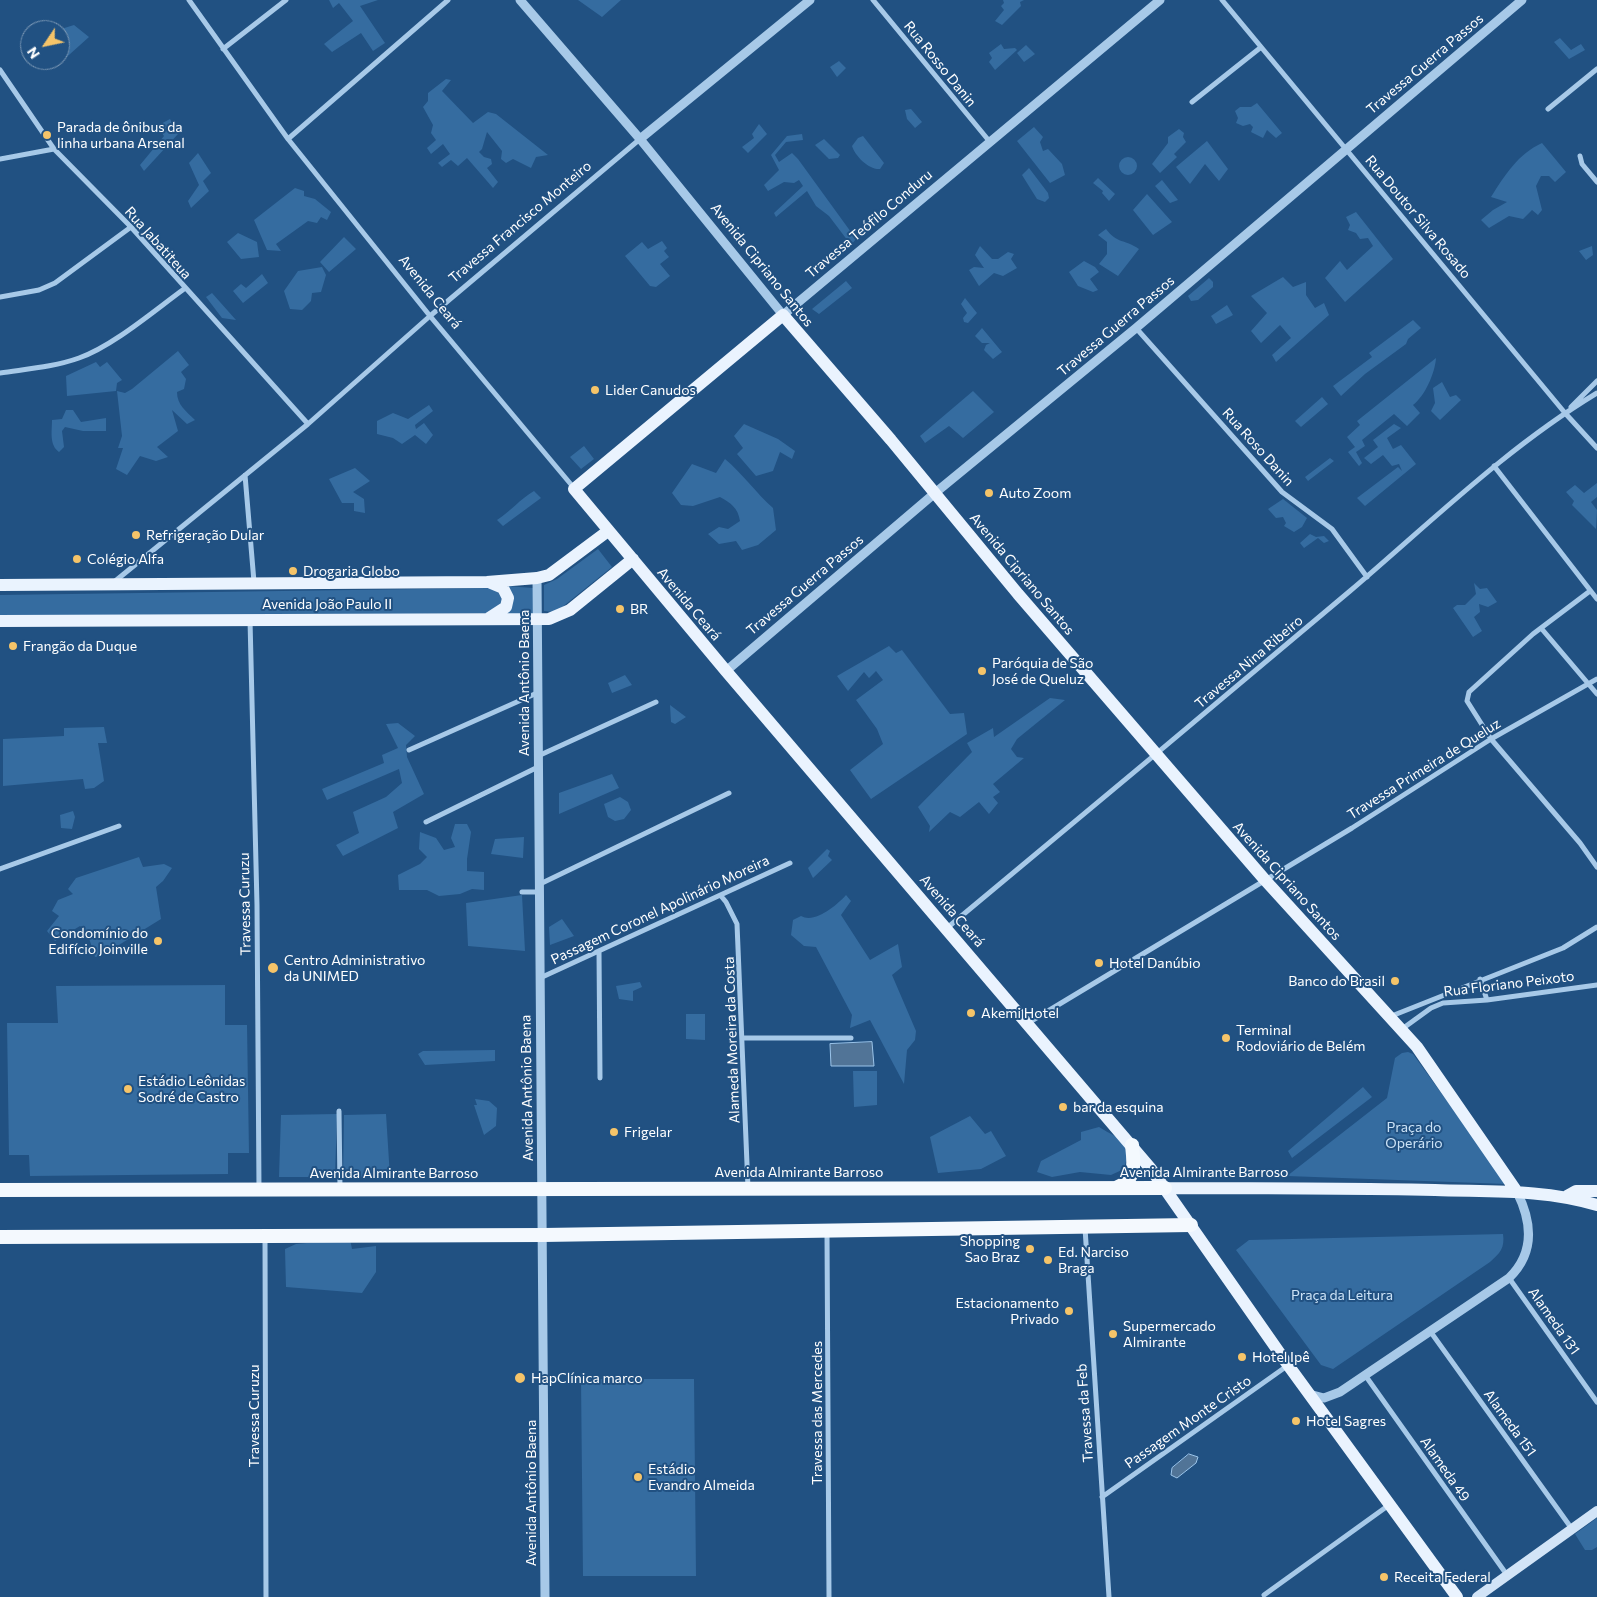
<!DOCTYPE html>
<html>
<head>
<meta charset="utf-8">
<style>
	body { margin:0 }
	#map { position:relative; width:1597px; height:1597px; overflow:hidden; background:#215182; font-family:Commissioner,sans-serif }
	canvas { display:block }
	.north { position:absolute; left:20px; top:20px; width:50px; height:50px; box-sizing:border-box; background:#215182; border:1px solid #7a97b4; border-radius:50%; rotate:236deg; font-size:14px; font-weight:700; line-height:20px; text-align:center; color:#fff }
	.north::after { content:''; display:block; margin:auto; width:18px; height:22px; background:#f5c469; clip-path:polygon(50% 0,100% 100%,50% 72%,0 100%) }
</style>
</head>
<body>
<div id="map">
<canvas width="1597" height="1597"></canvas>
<div class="north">N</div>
</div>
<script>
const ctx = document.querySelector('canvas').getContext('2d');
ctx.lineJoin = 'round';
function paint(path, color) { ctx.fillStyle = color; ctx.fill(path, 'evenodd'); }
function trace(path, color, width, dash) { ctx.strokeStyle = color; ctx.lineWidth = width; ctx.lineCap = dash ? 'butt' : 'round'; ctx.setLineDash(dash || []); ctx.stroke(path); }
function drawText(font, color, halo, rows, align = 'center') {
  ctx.font = font + ' Commissioner,sans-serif'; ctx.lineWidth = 4; ctx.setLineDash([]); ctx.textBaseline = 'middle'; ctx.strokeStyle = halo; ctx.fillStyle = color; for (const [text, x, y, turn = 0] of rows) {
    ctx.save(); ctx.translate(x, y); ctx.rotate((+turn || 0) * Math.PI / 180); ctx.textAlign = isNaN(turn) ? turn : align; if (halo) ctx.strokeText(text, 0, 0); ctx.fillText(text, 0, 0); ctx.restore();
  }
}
const green = new Path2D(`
	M329,0H378L360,6L385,43L373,51L361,33L332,52L324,44L353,21L339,3L333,8Z
	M578,0H621L602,17Z
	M1003,0H1024L1020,2L1021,6L1002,25L995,21L1004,10L1001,6L1004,3Z
	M74,25L89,37L60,63L56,60H60V30H58Z
	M1560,38L1571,50L1581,44L1585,50L1569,59L1554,42Z
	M1001,44L1004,49L1015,48L1017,50L995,70L989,62L992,58L989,53Z
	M1026,45L1035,54L1024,62L1017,53Z
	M839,61L846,68L837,77L830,67Z
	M446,79L451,80L442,91L473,123L488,112L496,114L548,155L536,157L531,168L513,159L506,163L501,159L502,151L487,132L482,149L479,152L484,157L491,159L492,164L487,168L498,182L493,188L467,158L458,166L451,160L442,167L438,163L450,154L443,144L431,154L427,148L436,140L431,133L433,125L423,107L428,101V93Z
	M1257,103L1282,133L1276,138L1267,130L1263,138L1251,132L1253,127L1250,124L1243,126L1236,123L1238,118L1235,111L1240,107H1251Z
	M911,109L922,122L915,128L907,119L905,110Z
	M170,119L178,134L144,171L140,165L164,136L157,126Z
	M759,124L767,134L748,153L742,147L754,138L752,134Z
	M1034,127L1043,137L1040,142L1043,151L1048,149L1062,164L1065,175L1050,183L1017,141Z
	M1179,129L1184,133L1183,137L1186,142L1174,154L1177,157L1160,173L1152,164L1168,143V137Z
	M802,134L803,140L786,142L775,155L779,162L792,153L798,159L856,239L851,245L829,216L816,206L807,191L776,217L774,213L803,186L799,180L794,183L784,182L768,191L764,185L779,170L771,155L787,136Z
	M863,136L884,163L880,169C869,170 855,156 852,146L858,138Z
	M824,139L840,155L838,158L829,159L815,145Z
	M1207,141L1228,169L1219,181L1205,164L1190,184L1176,167Z
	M1542,143L1566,172L1555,182L1549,176H1541L1536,186L1542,210L1538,215L1532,210L1523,219L1509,216L1489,228L1481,220L1493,210L1507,202L1491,197C1505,175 1518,154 1542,143Z
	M198,153L211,173L203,181L209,191L191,208L188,201L199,185L189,163Z
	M1119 166a9 9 0 1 1 18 0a9 9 0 1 1-18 0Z
	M1029,168L1048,193L1049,198L1045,202L1037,199L1022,175Z
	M1098,178L1115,194L1109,201L1102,193L1103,191L1093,183Z
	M1162,180L1178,200L1170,203L1155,186Z
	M295,188L304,191V196L315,199L331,212L327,220L321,217L317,223L308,221L276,244L281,251L267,250L254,220Z
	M1147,194L1172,222L1153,235L1133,210Z
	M1356,212L1393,259L1345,302L1325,278L1340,261L1347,270L1373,246L1368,238L1360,239L1356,233L1348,230L1350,225L1346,217Z
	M1106,229C1117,244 1125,239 1139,249L1118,276L1099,264L1107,254V242L1098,235Z
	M238,233L257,242L259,257L241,259L227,242Z
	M344,237L356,249L329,272L320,262Z
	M662,241L667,248L664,251L669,257L660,264L670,276L656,287L650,286L625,256L642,242L648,249Z
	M980,246L992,259H998L1008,252L1014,254L1011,259L1017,268L1003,276L994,273L979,286L969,270L974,267L984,268L975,255Z
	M1592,246L1593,255L1586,260L1579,251Z
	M1084,261L1095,267L1099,272L1090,279L1098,290L1093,292L1078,286L1069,272Z
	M322,267L326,275L321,292L312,293L311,301L302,310L290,309L284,291L298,271Z
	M262,274L268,283L243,303L233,291L241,284L246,288Z
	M1283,277L1293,287L1306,282V295L1315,308L1324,303L1329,315L1276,362L1272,355L1291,338L1280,325L1261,343L1251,331L1267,313L1251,296Z
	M1209,278L1213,282V287L1198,300L1191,301L1188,296Z
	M846,281L852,288L819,314L812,309Z
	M212,293L236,320L222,318L206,297Z
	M965,298L977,313L968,323L964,322L963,318L967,313L961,304Z
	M1227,305L1233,315L1216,324L1211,316Z
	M1413,320L1421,328L1408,339L1406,344L1365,374L1341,396L1333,386L1372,357L1369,353Z
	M982,328L1002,352L993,359L984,350L986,345L990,343H982L975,336Z
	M178,351L189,365L181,372L186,379L184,389L177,392C177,405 186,411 195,420L187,424L172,410L178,431L157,447L168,457L156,461L140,456L127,475L116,469L123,448H118L122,436L117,391L125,393L132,389Z
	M1436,358C1435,373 1425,396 1413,405L1420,413L1407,426L1394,414L1362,440L1365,446L1356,452L1362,463L1359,466L1348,452L1355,447L1347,437L1360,425L1357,421Z
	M96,362L100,367L107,362L122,380L117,383L116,391L67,396L66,376Z
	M1442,382L1450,397L1456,395L1461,400L1440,420L1431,411L1435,403L1433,388Z
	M973,391L994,412L963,438L949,426L925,443L920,436Z
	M1322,397L1328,404L1301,427L1295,421Z
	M429,405L433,411L415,425L416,429L424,423L433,435L426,444L415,435L402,444L393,438L377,434V421L393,413L408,419Z
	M66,410H73L81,422L106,418V431H83L65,427L62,431L64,447L59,452C49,445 52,431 52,420L62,419Z
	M744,424L778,439L795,451L792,459L780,452L773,471L756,476L737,454L743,448L734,436Z
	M1394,424L1401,428L1387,438L1393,449L1401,445L1416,464L1365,506L1357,498L1398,467L1402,471L1399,464L1392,466L1383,455L1371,464L1364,458L1378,447L1373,440Z
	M584,446L594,459L581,469L570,457Z
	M1330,458L1334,461L1308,481L1305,477Z
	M725,459C743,474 756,493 773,508L776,530L758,545L742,550L736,541L719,544L708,534L719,527L728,529L740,521C738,508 731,503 720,497L693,506L681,505L672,493L692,464L716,473Z
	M355,468L370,481L353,492L364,499L365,513L354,511V503H342L329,479Z
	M1597,483V497L1591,502L1597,510L1596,529L1572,505L1574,501L1566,492L1575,485L1584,493Z
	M534,491L541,498L503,526L497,520C511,511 520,499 534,491Z
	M1283,499L1307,518L1302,527L1294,532L1284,526L1286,523L1283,517L1276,518L1268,509Z
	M1310,534L1316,537L1324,536L1329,541L1324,543L1318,538L1304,548L1300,543Z
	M598,549L612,567L561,608L553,612L544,611V585L557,579Z
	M1474,583L1480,589L1487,588L1497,602L1488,607L1479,604L1480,612L1474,617L1482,631L1473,637L1453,608L1457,605H1465L1476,594Z
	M506,586L533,588V615H502Z
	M492,588L499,591L503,597L501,608L495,613L0,619V595Z
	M889,646L896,653L902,650L950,714L964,713L967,734L871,799L850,770L883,744L877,729L856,700L883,680L876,671L869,678L864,672L848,691L837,676Z
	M625,675L632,685L612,693L608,683Z
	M1050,698L1065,700L1017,739L1011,749L1017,757L1024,758L993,784L1000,792L993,797L998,803L989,814L979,802L960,817L950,812L929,832L930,826L918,807L972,752L967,743L993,728L994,737Z
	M670,705L686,717L675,724L671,722Z
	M398,723L415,736L406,745L407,757L424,794L393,812L398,828L343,856L336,845L359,833L353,812L386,797L402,783L399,769L327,800L322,789L384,763L382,755L398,748L386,724Z
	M104,727L107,743H98L104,781L94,788L85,789L83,779L3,786V739L64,736V728Z
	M612,774L619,788L559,814V793Z
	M620,797L628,802L631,810L624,819L615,821L608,817L604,804Z
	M73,811L75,817L72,829L61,828L60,815Z
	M455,824H467L471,832L467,859V871L484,872V890L472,889L460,894L439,896L427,890H399L398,875L420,864L427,857L419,849L420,832L436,838L444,850L455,847L451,838Z
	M524,837L523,858L491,854L495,839Z
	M827,849L830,851L828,856L832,860L813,878L808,868Z
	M139,857L143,867L164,864L172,868L163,881L156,887L161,919L101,956L95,957L87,932L80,926L55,941L47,931L59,916L52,911L58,900L73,894L68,889L76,878Z
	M522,895L525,951L468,946L466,903Z
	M846,895L851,901L841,915L870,960L898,944L902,967L892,975L916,1031L915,1040L907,1050L904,1084L870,1020L850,1028L852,1015L816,947L804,946L791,935L793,920L801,916C815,924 837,905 846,895Z
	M562,919L574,936L550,945L549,927Z
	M640,982L642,987L633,991V1001L619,999L616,986Z
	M225,985V1025H247L249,1153H228V1174L30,1176L29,1155H9L7,1023H58L56,986Z
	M686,1014H705V1040L686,1039Z
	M495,1050V1061L425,1065L418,1054L423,1051Z
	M1408,1052L1413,1054L1507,1184L1287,1176L1387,1098L1395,1058L1402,1053Z
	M853,1071H877V1105L854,1107Z
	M1363,1087L1372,1097L1292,1158L1288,1151Z
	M475,1099L489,1101L497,1108L496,1126L484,1135L474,1105H477Z
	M337,1114L335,1177H279L281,1115Z
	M386,1114L390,1177L343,1178L344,1115Z
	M970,1116L985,1134L991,1131L1006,1156L981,1169L938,1173L930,1137Z
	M1099,1127C1120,1140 1133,1141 1124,1169L1111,1175L1080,1172L1052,1177L1037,1172L1041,1161L1081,1140V1132Z
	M1503,1234C1505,1248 1500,1253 1490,1262L1333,1369L1321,1365L1236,1250L1249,1240Z
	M350,1239L352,1249L376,1246V1272L362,1293L286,1287L285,1249L296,1244Z
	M581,1379H694L696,1576H583Z
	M1597,1518V1547L1592,1550H1585L1575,1534Z`);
const water = new Path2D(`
	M872,1042L874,1066H831L830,1044Z
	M1189,1454L1198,1457L1196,1463L1177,1478L1171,1475L1172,1468Z`);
const minor = new Path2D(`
	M189,0L288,139L430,316L574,488
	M873,0L990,142
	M1222,0L1565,413L1597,448
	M223,49L286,0
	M0,70L54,149L131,227L308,424
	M1192,102L1260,48
	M1548,109L1597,69
	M288,139L448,0
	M1580,156L1582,164L1597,182
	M0,159L54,149
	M0,297L39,290L55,283L131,227
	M1136,328L1282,492L1332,529L1367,577
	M0,373C26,369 54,367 79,358C113,346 155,310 184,289
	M1571,407L1597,381
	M1494,466L1597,599
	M245,475L254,582
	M114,582L308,424L430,316L640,139
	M1590,591L1533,634L1469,692L1467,701L1491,739L1580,843L1597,867
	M250,620L257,905L259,1189
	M1541,628L1597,694
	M409,750L537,693
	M538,756L656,702
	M426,822L538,767
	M0,869L119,826
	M540,884L729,793
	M522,892H539
	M721,896L726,902L737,924L748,1188
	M947,928C1082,816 1216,704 1350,591C1430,523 1506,448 1597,393
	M599,951L600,1078
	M540,978L790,863
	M1480,979L1487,1000
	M1389,1017L1563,948L1597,927
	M1028,1023L1352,828L1491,739L1597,679
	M1402,1029L1431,1008L1443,1003L1487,1000L1597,985
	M743,1038H851
	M339,1111L340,1188
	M1085,1228L1109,1597
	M827,1233L829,1597
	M265,1238L266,1597
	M1509,1278L1597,1402
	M1430,1331L1572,1529
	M1365,1375L1507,1575
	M1102,1497L1287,1366
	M1264,1595L1389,1505`);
const tertiary = new Path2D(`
	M520,0L640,139L783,315L1160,0
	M640,139L810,0
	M537,578L545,1597
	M726,671L935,493L1136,328L1522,0
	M1309,1394L1324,1398L1340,1392L1509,1278C1535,1253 1532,1222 1517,1192`);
const secondary = new Path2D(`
	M1477,1597L1597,1511`);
const primary = new Path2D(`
	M0,585L487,582L537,578L549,575L608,531
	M489,618L506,607L508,598L503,588L491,583
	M0,621L549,619L570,610L633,559
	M1165,1188C1255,1188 1345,1188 1435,1190C1490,1192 1544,1189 1597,1205
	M1567,1196L1576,1191H1597
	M1457,1597L1288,1365L1151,1169L726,671L574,489L783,315L891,440L1018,594L1265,880L1417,1047L1517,1192`);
const trunk = new Path2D(`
	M1116,1188C1137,1179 1134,1164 1132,1145
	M0,1190L1165,1188
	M0,1237L543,1235L1191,1225`);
const markers = [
	[47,135,5,"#f5c469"],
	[595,390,5,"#f5c469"],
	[989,493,5,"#f5c469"],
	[136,535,5,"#f5c469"],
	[77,559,5,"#f5c469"],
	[293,571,5,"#f5c469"],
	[620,609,5,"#f5c469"],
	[13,646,5,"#f5c469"],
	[982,671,5,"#f5c469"],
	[158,941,5,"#f5c469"],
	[1099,963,5,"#f5c469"],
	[273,968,6,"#f5c469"],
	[1395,981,5,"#f5c469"],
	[971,1013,5,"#f5c469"],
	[1226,1038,5,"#f5c469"],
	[128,1089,5,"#f5c469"],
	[1063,1107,5,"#f5c469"],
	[614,1132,5,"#f5c469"],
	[1030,1249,5,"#f5c469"],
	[1048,1260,5,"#f5c469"],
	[1069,1311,5,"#f5c469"],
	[1113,1334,5,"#f5c469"],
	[1242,1357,5,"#f5c469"],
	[520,1378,6,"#f5c469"],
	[1296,1421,5,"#f5c469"],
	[638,1477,5,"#f5c469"],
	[1384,1577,5,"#f5c469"]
];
const streetNames = [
	["Rua Rosso Danin",940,64,51],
	["Travessa Guerra Passos",1425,64,-40],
	["Rua Doutor Silva Rosado",1418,217,50],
	["Travessa Francisco Monteiro",520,222,-40],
	["Travessa Teófilo Conduru",869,224,-40],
	["Rua Jabatiteua",158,243,48],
	["Avenida Cipriano Santos",762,265,51],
	["Avenida Ceará",430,292,51],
	["Travessa Guerra Passos",1116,326,-40],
	["Rua Roso Danin",1258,447,48],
	["Avenida Cipriano Santos",1022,574,50],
	["Travessa Guerra Passos",805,585,-40],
	["Avenida João Paulo II",327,604],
	["Avenida Ceará",689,604,50],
	["Travessa Nina Ribeiro",1249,662,-40],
	["Avenida Antônio Baena",524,683,-90],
	["Travessa Primeira de Queluz",1424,769,-32],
	["Avenida Cipriano Santos",1287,881,48],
	["Travessa Curuzu",245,904,-91],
	["Passagem Coronel Apolinário Moreira",660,910,-25],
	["Avenida Ceará",952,911,49],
	["Rua Floriano Peixoto",1509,984,-7],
	["Alameda Moreira da Costa",732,1040,-92],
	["Avenida Antônio Baena",527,1088,-91],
	["Avenida Almirante Barroso",799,1172],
	["Avenida Almirante Barroso",1204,1172],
	["Avenida Almirante Barroso",394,1173],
	["Alameda 131",1554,1321,55],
	["Travessa das Mercedes",817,1413,-90],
	["Travessa da Feb",1085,1413,-94],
	["Travessa Curuzu",254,1416,-90],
	["Passagem Monte Cristo",1188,1422,-35],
	["Alameda 151",1510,1423,54],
	["Alameda 49",1445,1469,55],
	["Avenida Antônio Baena",531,1493,-90]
];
const poiNames = [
	["Parada de ônibus da",57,127],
	["linha urbana Arsenal",57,143],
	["Lider Canudos",605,390],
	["Auto Zoom",999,493],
	["Refrigeração Dular",146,535],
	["Colégio Alfa",87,559],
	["Drogaria Globo",303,571],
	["BR",630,609],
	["Frangão da Duque",23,646],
	["Paróquia de São",992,663],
	["José de Queluz",992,679],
	["Condomínio do",148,933,"right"],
	["Edifício Joinville",148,949,"right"],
	["Centro Administrativo",284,960],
	["da UNIMED",284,976],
	["Hotel Danúbio",1109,963],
	["Banco do Brasil",1385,981,"right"],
	["Akemi Hotel",981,1013],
	["Terminal",1236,1030],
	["Rodoviário de Belém",1236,1046],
	["Estádio Leônidas",138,1081],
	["Sodré de Castro",138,1097],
	["bar da esquina",1073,1107],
	["Frigelar",624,1132],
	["Shopping",1020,1241,"right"],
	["Sao Braz",1020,1257,"right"],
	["Ed. Narciso",1058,1252],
	["Braga",1058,1268],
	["Estacionamento",1059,1303,"right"],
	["Privado",1059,1319,"right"],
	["Supermercado",1123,1326],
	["Almirante",1123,1342],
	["Hotel Ipê",1252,1357],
	["HapClínica marco",531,1378],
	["Hotel Sagres",1306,1421],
	["Estádio",648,1469],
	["Evandro Almeida",648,1485],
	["Receita Federal",1394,1577]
];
const parkNames = [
	["Praça do",1414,1127],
	["Operário",1414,1143],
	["Praça da Leitura",1342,1295]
];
paint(green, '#356ca0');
paint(water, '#517497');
trace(water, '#9bc4e9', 1);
trace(minor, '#a7c9e8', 5);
trace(tertiary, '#a7c9e8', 9);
trace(secondary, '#d2e4f7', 10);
trace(primary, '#eaf3fe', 12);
trace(trunk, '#f4f9fe', 14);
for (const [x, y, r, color] of markers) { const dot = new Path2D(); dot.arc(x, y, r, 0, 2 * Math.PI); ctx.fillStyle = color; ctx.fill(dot); trace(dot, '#215182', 2); }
drawText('14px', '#fff', '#215182', streetNames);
drawText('14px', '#fff', '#215182', poiNames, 'left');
drawText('14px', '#cbe2f6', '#215182', parkNames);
</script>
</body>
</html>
